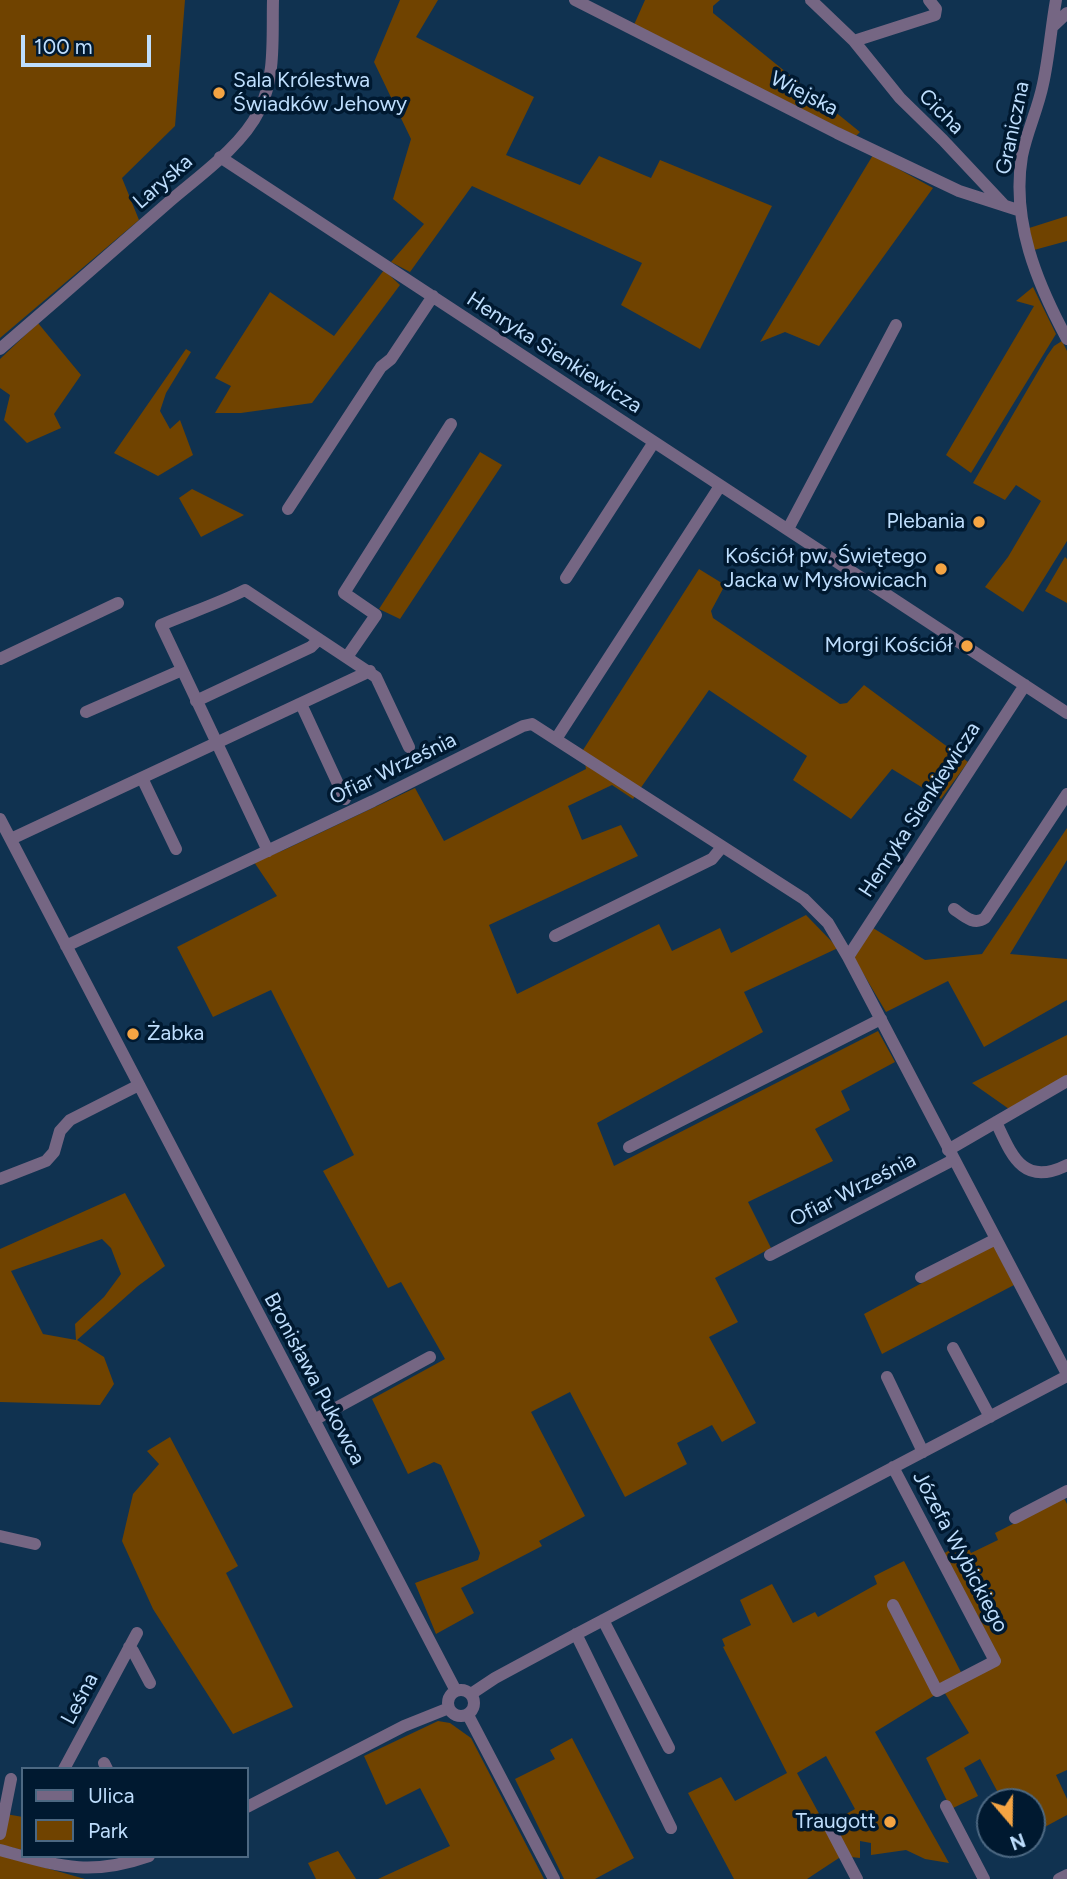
<!DOCTYPE html>
<html>
<head>
<meta charset="utf-8">
<style>
	body { margin:0 }
	#map { position:relative; width:1067px; height:1879px; overflow:hidden; background:#103250; font-family:Figtree,sans-serif }
	canvas { display:block }
	.legend { position:absolute; left:21px; top:1767px; width:228px; height:91px; box-sizing:border-box; background:#001930; border:2px solid #4c6882; margin:0; padding:9px 12px; list-style:none; font-size:21px; color:#bedefd }
	.legend li { display:flex; align-items:center; gap:14px; height:35px }
	.legend b { width:35px; border:2px solid #4c6882 }
	.north { position:absolute; left:976px; top:1788px; width:70px; height:70px; box-sizing:border-box; background:#001930; border:2px solid #4c6882; border-radius:50%; rotate:160deg; font-size:19px; font-weight:700; line-height:28px; text-align:center; color:#bedefd }
	.north::after { content:''; display:block; margin:auto; width:24px; height:32px; background:#f4a443; clip-path:polygon(50% 0,100% 100%,50% 72%,0 100%) }
	.scale { position:absolute; left:21px; top:35px; width:130px; height:32px; box-sizing:border-box; border:4px solid #bedefd; border-top:0; padding-left:9px; font-size:21px; line-height:24px; white-space:nowrap; color:#bedefd; -webkit-text-stroke:5px #001930; paint-order:stroke }
</style>
</head>
<body>
<div id="map">
<canvas width="1067" height="1879"></canvas>
<ul class="legend">
<li><b style="height:9px;background:#756683"></b>Ulica</li>
<li><b style="height:19px;background:#704300"></b>Park</li>
</ul>
<div class="north">N</div>
<div class="scale">100 m</div>
</div>
<script>
const ctx = document.querySelector('canvas').getContext('2d');
ctx.lineJoin = 'round';
function paint(path, color) { ctx.fillStyle = color; ctx.fill(path, 'evenodd'); }
function trace(path, color, width, dash) { ctx.strokeStyle = color; ctx.lineWidth = width; ctx.lineCap = dash ? 'butt' : 'round'; ctx.setLineDash(dash || []); ctx.stroke(path); }
function drawText(font, color, halo, rows, align = 'center') {
  ctx.font = font + ' Figtree,sans-serif'; ctx.lineWidth = 7; ctx.setLineDash([]); ctx.textBaseline = 'middle'; ctx.strokeStyle = halo; ctx.fillStyle = color; for (const [text, x, y, turn = 0] of rows) {
    ctx.save(); ctx.translate(x, y); ctx.rotate((+turn || 0) * Math.PI / 180); ctx.textAlign = isNaN(turn) ? turn : align; if (halo) ctx.strokeText(text, 0, 0); ctx.fillText(text, 0, 0); ctx.restore();
  }
}
const green = new Path2D(`
	M0,0H185L175,126L122,178L139,220L0,338Z
	M400,0H438L416,37L534,97L506,155L580,185L599,156L651,178L660,160L772,206L700,349L621,305L642,263L472,186L410,272L391,262L424,224L393,199L411,139L374,62Z
	M645,0H720L713,6V13L860,132L856,136L633,27Z
	M873,155L933,188L819,346L785,332L760,342Z
	M1067,216V241L1034,250L1026,229Z
	M384,270L400,285L312,403L241,413H215L231,386L215,378L270,292L334,336Z
	M1033,287L1056,334L971,473L946,455L1034,306L1016,301Z
	M38,323L81,375L54,414L61,428L27,443L4,420L10,395L0,388V359Z
	M1062,341L1067,351V541L1023,612L985,587L1008,557L1041,501L1016,485L1005,500L973,483L1047,356L1054,346Z
	M186,349L191,352L166,393L160,411L170,429L180,420L193,455L158,476L114,453Z
	M480,452L502,465L400,619L379,609Z
	M192,489L244,515L201,537L179,498Z
	M1065,557L1067,559V603L1045,591Z
	M699,569L725,585L711,611L713,618L840,704L847,703L864,685L968,762L941,799L892,769L851,819L793,780L807,756L709,690L633,799L612,785L568,806L582,840L621,825L638,856L489,925L517,994L659,924L672,951L720,928L731,953L806,915L838,948L744,992L763,1032L597,1123L614,1166L878,1031L895,1062L841,1091L850,1110L815,1129L833,1161L748,1202L771,1248L715,1278L738,1322L709,1337L756,1423L722,1442L712,1425L677,1443L687,1464L625,1497L570,1392L531,1412L585,1516L539,1541L542,1546L461,1588L474,1613L436,1634L415,1583L478,1560L480,1553L441,1465L434,1462L408,1474L372,1399L445,1359L401,1282L388,1288L323,1171L354,1155L271,990L213,1017L177,947L277,896L254,862L284,850L415,788L444,841L586,769L583,750Z
	M1067,828V860L1010,954L1067,959V1000L984,1047L948,981L886,1012L854,958L873,928L925,960L982,954Z
	M1067,1035V1080L1009,1109L972,1083Z
	M125,1193L165,1266L138,1286L77,1340L104,1357L114,1384L100,1405L0,1402V1249ZM102,1239L111,1248L121,1274L104,1297L75,1324L76,1340L43,1334L11,1271Z
	M993,1245L1014,1285L882,1354L864,1314Z
	M170,1437L238,1566L226,1573L293,1707L233,1734L153,1609L122,1541L133,1494L159,1464L147,1451Z
	M1064,1498L1067,1504V1770L1056,1775L1067,1799V1815L1041,1829L1032,1813V1802H1003L980,1759L964,1768L978,1796L951,1809L926,1758L969,1733L943,1690L875,1732L949,1863L925,1859L906,1850L871,1855V1843L860,1841V1858L842,1856L807,1879H734L688,1793L721,1777L735,1801L787,1773L723,1647L725,1646L722,1639L751,1625L740,1600L772,1584L793,1623L815,1612L818,1617L877,1584L874,1576L904,1561L965,1680L999,1662L943,1554L965,1541L971,1553L998,1540L995,1533ZM826,1756L855,1809L830,1823L823,1821L797,1773Z
	M438,1721L450,1723L471,1738L544,1879H378L450,1846L420,1788L386,1805L364,1756Z
	M572,1738L634,1858L595,1879H564L515,1779L555,1759L550,1750Z
	M0,1813L23,1817V1850L0,1845Z
	M338,1851L356,1879H316L308,1863Z
	M0,1855L85,1879H0Z`);
const minor = new Path2D(`
	M575,0L837,133L959,191L1021,211
	M811,0L854,41L900,98L943,140L1005,206
	M1056,0C1051,28 1049,57 1043,84C1038,109 1027,131 1022,156C1011,221 1037,283 1067,339
	M1052,27L1067,13
	M854,41L935,15L936,9L929,0
	M220,157L1067,713
	M0,349C57,300 113,251 170,201C199,176 242,146 259,111C276,77 272,36 273,0
	M288,509L381,367L391,359L433,296
	M788,529L896,325
	M566,578L654,442
	M347,657L376,615L344,593L451,424
	M0,659L118,603
	M196,701L311,647L319,639
	M301,704L345,799
	M86,712L182,670
	M556,739L720,486
	M142,778L176,849
	M0,819L456,1691
	M11,839L370,671
	M268,851L161,625C189,613 217,604 245,590L376,677L409,747
	M954,909C964,916 974,926 985,918L1067,794
	M555,936L712,859L722,847
	M66,946L373,801L523,726L532,724L804,899L828,923L848,957L1067,1374
	M848,957L1025,685
	M996,1122C1012,1156 1023,1187 1067,1165
	M629,1147L881,1019
	M948,1150L1067,1081
	M0,1179L46,1161L54,1152L60,1131L70,1120L139,1085
	M770,1255L953,1160
	M921,1277L996,1239
	M953,1348L990,1417
	M887,1377L923,1452
	M314,1420L430,1357
	M1015,1518L1067,1491
	M0,1536L35,1544
	M893,1605L937,1691L995,1661L893,1467
	M603,1620L669,1748
	M576,1634L671,1828
	M129,1647L133,1651L150,1683
	M448 1703a13 13 0 1 1 26 0a13 13 0 1 1-26 0Z
	M471,1694L495,1678L571,1637L1067,1376
	M468,1715L554,1879
	M104,1763L107,1769
	M64,1769L137,1633
	M946,1806L984,1879
	M247,1807L404,1726L449,1708
	M827,1822L857,1879
	M0,1834L11,1779
	M0,1850C59,1866 89,1877 149,1856
	M1059,1879L1067,1875`);
const markers = [
	[219,93,7,"#f4a443"],
	[979,522,7,"#f4a443"],
	[941,569,7,"#f4a443"],
	[967,646,7,"#f4a443"],
	[133,1034,7,"#f4a443"],
	[890,1822,7,"#f4a443"]
];
const poiNames = [
	["Sala Królestwa",233,81,"left"],
	["Świadków Jehowy",233,105,"left"],
	["Plebania",965,522],
	["Kościół pw. Świętego",927,557],
	["Jacka w Mysłowicach",927,581],
	["Morgi Kościół",953,646],
	["Żabka",147,1034,"left"],
	["Traugott",876,1822]
];
const streetNames = [
	["Wiejska",804,94,27],
	["Cicha",941,112,45],
	["Graniczna",1013,128,-78],
	["Laryska",163,182,-41],
	["Henryka Sienkiewicza",554,353,33],
	["Ofiar Września",393,769,-26],
	["Henryka Sienkiewicza",920,810,-57],
	["Ofiar Września",853,1190,-27],
	["Bronisława Pukowca",314,1379,62],
	["Józefa Wybickiego",960,1552,62],
	["Leśna",80,1699,-62]
];
paint(green, '#704300');
trace(minor, '#756683', 12);
for (const [x, y, r, color] of markers) { const dot = new Path2D(); dot.arc(x, y, r, 0, 2 * Math.PI); ctx.fillStyle = color; ctx.fill(dot); trace(dot, '#001930', 2.5); }
drawText('21px', '#bedefd', '#001930', poiNames, 'right');
drawText('21px', '#bedefd', '#001930', streetNames);
</script>
</body>
</html>
